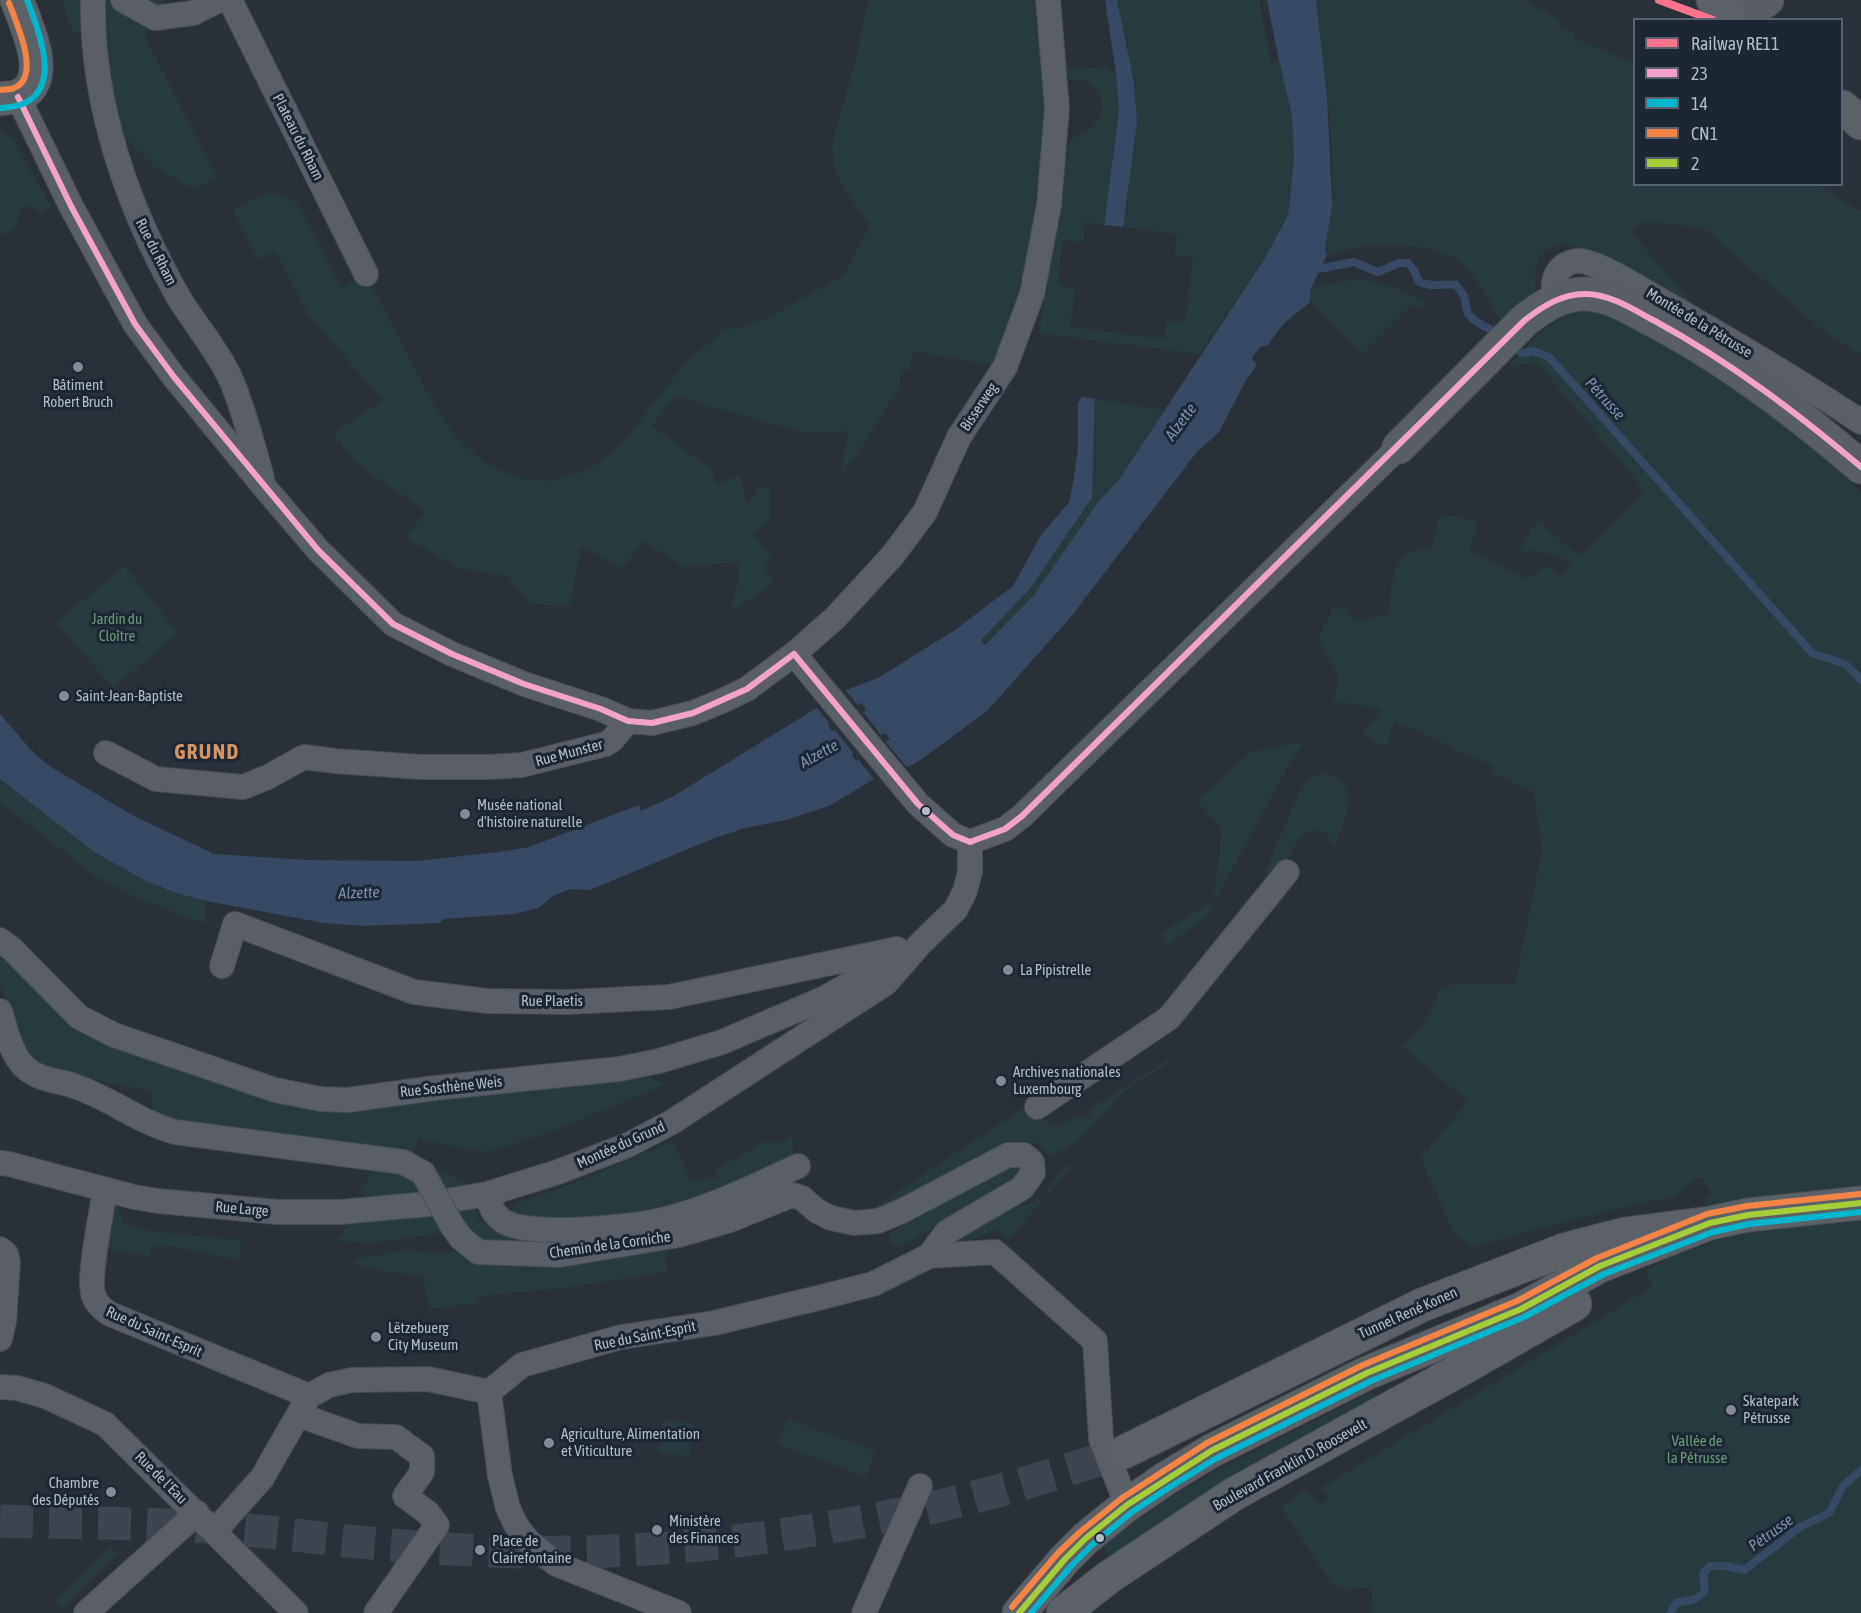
<!DOCTYPE html>
<html>
<head>
<meta charset="utf-8">
<style>
	body { margin:0 }
	#map { position:relative; width:1861px; height:1613px; overflow:hidden; background:#2a3038; font-family:"Asap Condensed",sans-serif }
	canvas { display:block }
	.legend { position:absolute; left:1633px; top:18px; width:210px; height:168px; box-sizing:border-box; background:#1d2633; border:2px solid #59626f; margin:0; padding:8px 10px; list-style:none; font-size:18px; color:#b4bcc9 }
	.legend li { display:flex; align-items:center; gap:12px; height:30px }
	.legend b { width:30px; border:2px solid #59626f }
</style>
</head>
<body>
<div id="map">
<canvas width="1861" height="1613"></canvas>
<ul class="legend">
<li><b style="height:8px;background:#fc738d"></b>Railway RE11</li>
<li><b style="height:8px;background:#f4a3c8"></b>23</li>
<li><b style="height:8px;background:#00b7ce"></b>14</li>
<li><b style="height:8px;background:#f58345"></b>CN1</li>
<li><b style="height:8px;background:#a6ce39"></b>2</li>
</ul>
</div>
<script>
const ctx = document.querySelector('canvas').getContext('2d');
ctx.lineJoin = 'round';
function paint(path, color) { ctx.fillStyle = color; ctx.fill(path, 'evenodd'); }
function trace(path, color, width, dash) { ctx.strokeStyle = color; ctx.lineWidth = width; ctx.lineCap = dash ? 'butt' : 'round'; ctx.setLineDash(dash || []); ctx.stroke(path); }
function drawText(font, color, halo, rows, align = 'center') {
  ctx.font = font + ' "Asap Condensed",sans-serif'; ctx.lineWidth = 6; ctx.setLineDash([]); ctx.textBaseline = 'middle'; ctx.strokeStyle = halo; ctx.fillStyle = color; for (const [text, x, y, turn = 0] of rows) {
    ctx.save(); ctx.translate(x, y); ctx.rotate((+turn || 0) * Math.PI / 180); ctx.textAlign = isNaN(turn) ? turn : align; if (halo) ctx.strokeText(text, 0, 0); ctx.fillText(text, 0, 0); ctx.restore();
  }
}
const green = new Path2D(`
	M62,0H165L145,37L217,178L193,189L156,168L108,121L92,29L73,34Z
	M869,0H1038L1046,109L1040,204L1025,293L999,366L913,351L910,370L902,371L900,386L858,453L840,474L849,431L805,433L675,396L652,426L713,470L716,486L740,475L747,506L760,486L770,490L769,521L753,533L771,558L763,565L774,583L731,612L739,578V562L684,567L643,541L623,568L581,546L570,606L531,604L508,576L459,568L405,537L426,511L374,476L351,457L333,433L383,400L309,316L275,250L258,259L233,209C259,196 275,183 299,206L341,288L366,274L429,396L454,435L487,465L522,479L552,481L588,470L620,446L685,363L724,330L746,326L771,316L844,275L870,225L844,188L834,168L832,144L855,62Z
	M1117,0H1259L1271,63L1279,62L1292,116L1294,159L1288,215L1265,258L1200,354L1039,333L1064,153C1066,148 1069,142 1074,137C1078,134 1082,133 1087,131C1101,124 1107,104 1097,90C1088,78 1076,79 1062,80L1061,70L1105,67L1116,74L1119,111L1104,225L1085,222L1083,242L1063,240L1058,285L1075,288L1070,327L1164,339L1167,321L1185,323L1193,258L1175,255L1177,234L1123,227L1137,123L1134,82Z
	M1316,0H1525L1560,21L1559,26L1575,33L1573,38L1634,63V184L1818,185L1861,212V354L1832,338L1703,228L1642,221L1631,232L1693,304L1658,289L1568,243L1556,246L1544,252L1535,266L1536,288L1534,293L1512,308L1501,320C1488,301 1477,274 1458,260C1437,244 1384,243 1359,247C1348,249 1338,252 1327,255L1325,249C1335,198 1333,144 1327,92C1323,62 1316,31 1316,0Z
	M0,130L13,139L51,207L40,213C28,198 13,208 19,225L0,236Z
	M1362,278L1398,289L1429,304L1423,309L1412,304L1363,353L1310,302L1311,288Z
	M1584,310L1607,313L1656,340L1753,400L1831,461L1861,493V1613H1372L1371,1587C1358,1588 1345,1592 1333,1585L1281,1507L1307,1489L1319,1506L1329,1499L1321,1488L1652,1287L1646,1270L1674,1256L1716,1241L1703,1202L1711,1193L1701,1177L1672,1197L1606,1211L1493,1241L1472,1248L1454,1234L1421,1158L1468,1101L1402,1047L1425,1023L1438,995L1437,990L1446,988L1458,981L1461,984H1515L1542,850L1534,792L1492,773L1494,766L1454,750V748L1394,721L1391,726V736L1385,748L1362,734L1383,709L1333,701L1339,677L1318,639L1333,608L1346,609L1347,614L1357,621L1389,614C1392,582 1391,547 1433,547L1438,520C1448,512 1465,518 1476,522L1477,528L1469,550L1527,579L1546,567H1550L1559,577L1572,564L1556,555L1532,550L1526,555L1519,550L1538,520L1579,557L1645,491L1538,363L1508,366C1530,343 1552,316 1584,310Z
	M1095,399L1164,410L1120,478L1098,502L1034,595L1002,629L983,644L981,640L1029,590L1092,498Z
	M125,566L178,633L113,688L56,622Z
	M1304,742L1288,766L1207,915L1169,945L1161,933L1214,900L1222,829L1197,801L1251,752Z
	M1321,773C1367,780 1344,820 1334,849C1322,807 1285,845 1287,872L1264,874L1302,787L1310,778Z
	M0,779L94,852L144,880L176,893L206,901L205,924L135,897L92,874L0,802Z
	M0,952L72,1026L274,1100L313,1110L342,1111L648,1076L664,1085L558,1129L493,1151H477L418,1139L413,1154L310,1143L164,1122L152,1107V1091L46,1071L23,1050L0,985Z
	M1170,1058V1062L1126,1090L1079,1140L1049,1157C1042,1145 1037,1141 1023,1142L870,1213L879,1204L1031,1103L1040,1118L1058,1127L1079,1115L1089,1118L1092,1111L1090,1109Z
	M792,1132L793,1158L662,1211L572,1222L511,1217L513,1204L559,1189L673,1141L691,1182L719,1177L715,1170L764,1142L784,1143Z
	M1012,1161L1025,1165L1020,1179L898,1247L891,1243L889,1240L891,1232L931,1211L957,1190Z
	M1068,1164L1072,1167L1011,1236L1006,1239L996,1229L965,1243H952L951,1239L1007,1213L1018,1205H1027L1048,1194L1047,1188Z
	M430,1165L468,1184L472,1210H476L479,1220L494,1229L569,1239L573,1246L481,1245L463,1229Z
	M369,1166C398,1168 411,1170 425,1197L362,1202L361,1185H367Z
	M115,1200L124,1224L155,1232L241,1240L240,1260L172,1246L151,1247L149,1256L103,1248Z
	M433,1211L446,1232L374,1243L336,1241L351,1221Z
	M665,1245L667,1272L571,1287L482,1296L477,1297V1303L429,1309L423,1276L381,1271L354,1264L355,1259L410,1250L439,1254L464,1251Z
	M1371,1392L1377,1397L1111,1560L1107,1558L1105,1548L1106,1544L1162,1503L1215,1472Z
	M663,1419L694,1424L689,1456L658,1452Z
	M788,1419L875,1451L866,1477L778,1444Z
	M110,1547L117,1554L62,1608L55,1600Z`);
const water = new Path2D(`
	M1105,0H1117L1134,82L1137,123L1123,227L1104,225L1119,111L1116,74Z
	M1267,0H1316L1327,95L1332,206L1325,249L1327,255L1311,288L1310,302L1283,324L1268,345L1260,347L1252,358L1257,365L1246,380L1219,432L1196,453L1070,618L987,711L919,761L907,767L874,779L829,806L786,820L745,828L712,839L590,890L570,889L551,897L539,908L514,914L444,919L439,923L363,926L324,923L206,901L176,893L144,880L94,852L0,779V714L31,750L49,766L132,815L214,854L308,860L417,861L498,852L529,847L639,805L641,811L672,797L846,690L878,678L955,630L1013,586L1041,535L1070,501L1078,449V403L1082,397L1095,399L1092,498L1029,590L981,640L983,644H986L1034,595L1098,502L1120,478L1265,258L1288,215L1294,159L1292,116L1278,56Z`);
const pier = new Path2D(`
	M844,688L858,705L862,703L866,710L863,712L881,735L885,733L890,739L886,742L909,770L876,782L859,760L856,761L852,755L853,753L835,730L832,731L828,725L829,723L815,705Z`);
const stream = new Path2D(`
	M1313,270L1354,262L1378,272L1399,263H1408L1414,270L1419,282C1434,288 1441,283 1456,285L1464,296L1468,314L1475,321L1491,330L1498,336
	M1508,346L1522,353L1533,351L1549,357L1812,653L1845,664L1861,680
	M1670,1613L1676,1603L1695,1599L1705,1591L1703,1574L1710,1566H1727L1744,1570L1800,1527L1829,1513L1843,1486L1861,1470`);
const primaryTunnel = new Path2D(`
	M0,1521C74,1523 149,1523 223,1528C280,1532 336,1541 393,1545C454,1550 515,1553 576,1552C699,1550 823,1532 943,1505C1004,1491 1064,1471 1124,1452`);
const street = new Path2D(`
	M93,0C91,103 128,209 179,298C196,326 219,352 232,382C245,413 253,446 262,478
	M123,0L155,18L193,13L219,0
	M230,0L366,274
	M18,97L71,206L135,324L174,377L266,489L318,550L393,624L452,654L524,684L601,709L628,721L652,723L693,713L724,700L747,689L794,654L835,618L893,555L925,512L959,437L1005,367L1032,294L1049,205L1057,108L1048,0
	M1558,299C1557,295 1554,290 1554,286C1553,272 1566,260 1580,261C1599,262 1644,291 1662,301C1729,340 1797,379 1861,422
	M794,654L918,804L953,835L970,842
	M106,753L156,779L243,787L268,777L304,757L335,761L421,767H489L522,765L606,744L612,740L628,721
	M970,842L1005,829L1022,816L1399,447
	M0,940L12,949L79,1017L114,1035L275,1090L321,1099L348,1100L435,1088L619,1069L659,1061L722,1042L825,998L902,954
	M222,966L235,924L414,992L487,1001L568,1002L669,997L897,949
	M0,1011C6,1029 11,1057 27,1069C41,1081 58,1080 74,1086C110,1098 139,1122 175,1132L403,1162L423,1173
	M1037,1107L1169,1018L1287,872
	M0,1163L9,1164L134,1197L158,1201L277,1212H340L429,1204L487,1194L558,1172L628,1145L672,1122L886,983L920,944L956,909L965,891L970,872V842
	M105,1190C102,1211 88,1276 93,1293C95,1303 102,1309 110,1314L309,1396
	M487,1194C490,1205 493,1215 503,1221C529,1238 634,1227 666,1219C712,1207 755,1186 798,1166
	M453,1227L461,1238L478,1252L559,1255L679,1235L730,1220L792,1195L802,1198L817,1211L831,1218L854,1223L878,1221L902,1211L1008,1155H1024L1032,1162L1033,1173L1022,1188L947,1232L929,1256
	M0,1249L6,1254L8,1262L4,1321L0,1339
	M0,1387L17,1388L45,1396L105,1424L296,1613
	M489,1392L522,1365L621,1337L714,1323L818,1298L873,1284L929,1256L995,1252L1095,1341L1101,1439L1127,1505
	M489,1392L500,1476L508,1508L516,1525L528,1541L556,1564L679,1613
	M309,1396L329,1385L352,1380L428,1379L489,1392
	M299,1415L358,1436L396,1437L403,1442
	M214,1532L262,1478L309,1396
	M86,1613L197,1513
	M376,1613L437,1525L428,1513L405,1496L422,1472V1456L408,1446
	M864,1613L920,1486`);
const secondary = new Path2D(`
	M1733,20L1767,0
	M1399,447L1525,320C1543,306 1563,293 1587,294C1609,295 1628,307 1647,317C1725,357 1795,410 1861,467`);
const primary = new Path2D(`
	M1713,0L1731,20
	M0,99C6,98 14,98 19,96C54,80 26,25 17,0
	M1842,107L1861,123
	M1124,1452L1422,1305L1564,1250L1625,1234L1710,1223L1748,1215L1861,1203
	M1019,1613L1065,1559L1086,1538L1127,1505L1168,1477L1211,1451L1367,1373L1521,1309L1600,1266L1710,1223
	M1063,1613L1109,1577L1234,1494L1465,1367L1575,1304`);
const streetBridge = new Path2D(`
	M423,1173L453,1227`);
const bus1 = new Path2D(`
	M18,97L71,206L135,324L174,377L318,550L393,624L452,654L524,684L601,709L628,721L652,723L693,713L747,689L794,654
	M794,654L918,804L953,835L970,842
	M970,842L1005,829L1022,816L1525,320C1543,306 1563,293 1587,294C1612,295 1634,310 1655,321C1730,362 1796,412 1861,467`);
const bus2 = new Path2D(`
	M1,108C7,107 14,107 20,105C64,90 38,29 27,0
	M1031,1613L1072,1565L1092,1545L1132,1512L1173,1485L1215,1459L1371,1381L1524,1317L1604,1274L1713,1232L1749,1224L1861,1212`);
const bus3 = new Path2D(`
	M0,90C4,89 10,90 14,88C42,77 16,22 9,3
	M1012,1607L1058,1553L1080,1532L1122,1498L1207,1443L1363,1365L1517,1301L1597,1258L1707,1214L1747,1206L1860,1194`);
const bus4 = new Path2D(`
	M1019,1613L1065,1559L1086,1538L1127,1505L1211,1451L1367,1373L1521,1309L1600,1266L1710,1223L1748,1215L1861,1203`);
const rail1 = new Path2D(`
	M1659,0L1713,20`);
const markers = [
	[78,367,6,"#848b96"],
	[64,696,6,"#848b96"],
	[926,811,5,"#b4bcc9"],
	[465,814,6,"#848b96"],
	[1008,970,6,"#848b96"],
	[1001,1081,6,"#848b96"],
	[376,1337,6,"#848b96"],
	[1731,1410,6,"#848b96"],
	[549,1443,6,"#848b96"],
	[111,1492,6,"#848b96"],
	[657,1530,6,"#848b96"],
	[1100,1538,5,"#b4bcc9"],
	[480,1550,6,"#848b96"]
];
const streetNames = [
	["Plateau du Rham",298,137,63],
	["Rue du Rham",156,252,63],
	["Montée de la Pétrusse",1699,323,31],
	["Bisserweg",979,407,-56],
	["Rue Munster",569,753,-15],
	["Rue Plaetis",552,1001],
	["Rue Sosthène Weis",451,1087,-6],
	["Montée du Grund",621,1145,-24],
	["Rue Large",242,1209,5],
	["Chemin de la Corniche",610,1245,-8],
	["Tunnel René Konen",1408,1313,-24],
	["Rue du Saint-Esprit",154,1332,24],
	["Rue du Saint-Esprit",645,1336,-11],
	["Boulevard Franklin D. Roosevelt",1290,1465,-29],
	["Rue de l'Eau",161,1478,45]
];
const poiNames = [
	["Bâtiment",78,385,"center"],
	["Robert Bruch",78,402,"center"],
	["Saint-Jean-Baptiste",76,696],
	["Musée national",477,805],
	["d'histoire naturelle",477,822],
	["La Pipistrelle",1020,970],
	["Archives nationales",1013,1072],
	["Luxembourg",1013,1089],
	["Lëtzebuerg",388,1328],
	["City Museum",388,1345],
	["Skatepark",1743,1401],
	["Pétrusse",1743,1418],
	["Agriculture, Alimentation",561,1434],
	["et Viticulture",561,1451],
	["Chambre",99,1483,"right"],
	["des Députés",99,1500,"right"],
	["Ministère",669,1521],
	["des Finances",669,1538],
	["Place de",492,1541],
	["Clairefontaine",492,1558]
];
const parkNames = [
	["Jardin du",117,619],
	["Cloître",117,636],
	["Vallée de",1697,1441],
	["la Pétrusse",1697,1458]
];
const waterNames = [
	["Pétrusse",1605,399,48],
	["Alzette",1181,422,-54],
	["Alzette",819,754,-29],
	["Alzette",359,893,-2],
	["Pétrusse",1771,1533,-36]
];
const districtNames = [
	["GRUND",207,752]
];
paint(green, '#273a3e');
paint(water, '#384963');
paint(pier, '#2a3038');
trace(stream, '#384963', 8);
trace(primaryTunnel, '#3f454e', 33, [33, 16]);
trace(street, '#484c53', 26);
trace(secondary, '#484c53', 35);
trace(primary, '#484c55', 35);
trace(street, '#5a5e66', 24);
trace(secondary, '#595d64', 33);
trace(primary, '#5c6168', 33);
trace(streetBridge, '#484c53', 26, []);
trace(streetBridge, '#5a5e66', 24);
trace(bus1, '#f4a3c8', 6);
trace(bus2, '#00b7ce', 6);
trace(bus3, '#f58345', 6);
trace(bus4, '#a6ce39', 6);
trace(rail1, '#fc738d', 8);
for (const [x, y, r, color] of markers) { const dot = new Path2D(); dot.arc(x, y, r, 0, 2 * Math.PI); ctx.fillStyle = color; ctx.fill(dot); trace(dot, '#1d2633', 2); }
drawText('15px', '#b4bcc9', '#1d2633', streetNames);
drawText('15px', '#b4bcc9', '#1d2633', poiNames, 'left');
drawText('15px', '#6b9a76', '#1d2633', parkNames);
drawText('italic 16px', '#7c92b1', '#1d2633', waterNames);
ctx.letterSpacing = '1.5px';
drawText('bold 21px', '#d59563', '#1d2633', districtNames);
ctx.letterSpacing = '0px';
</script>
</body>
</html>
